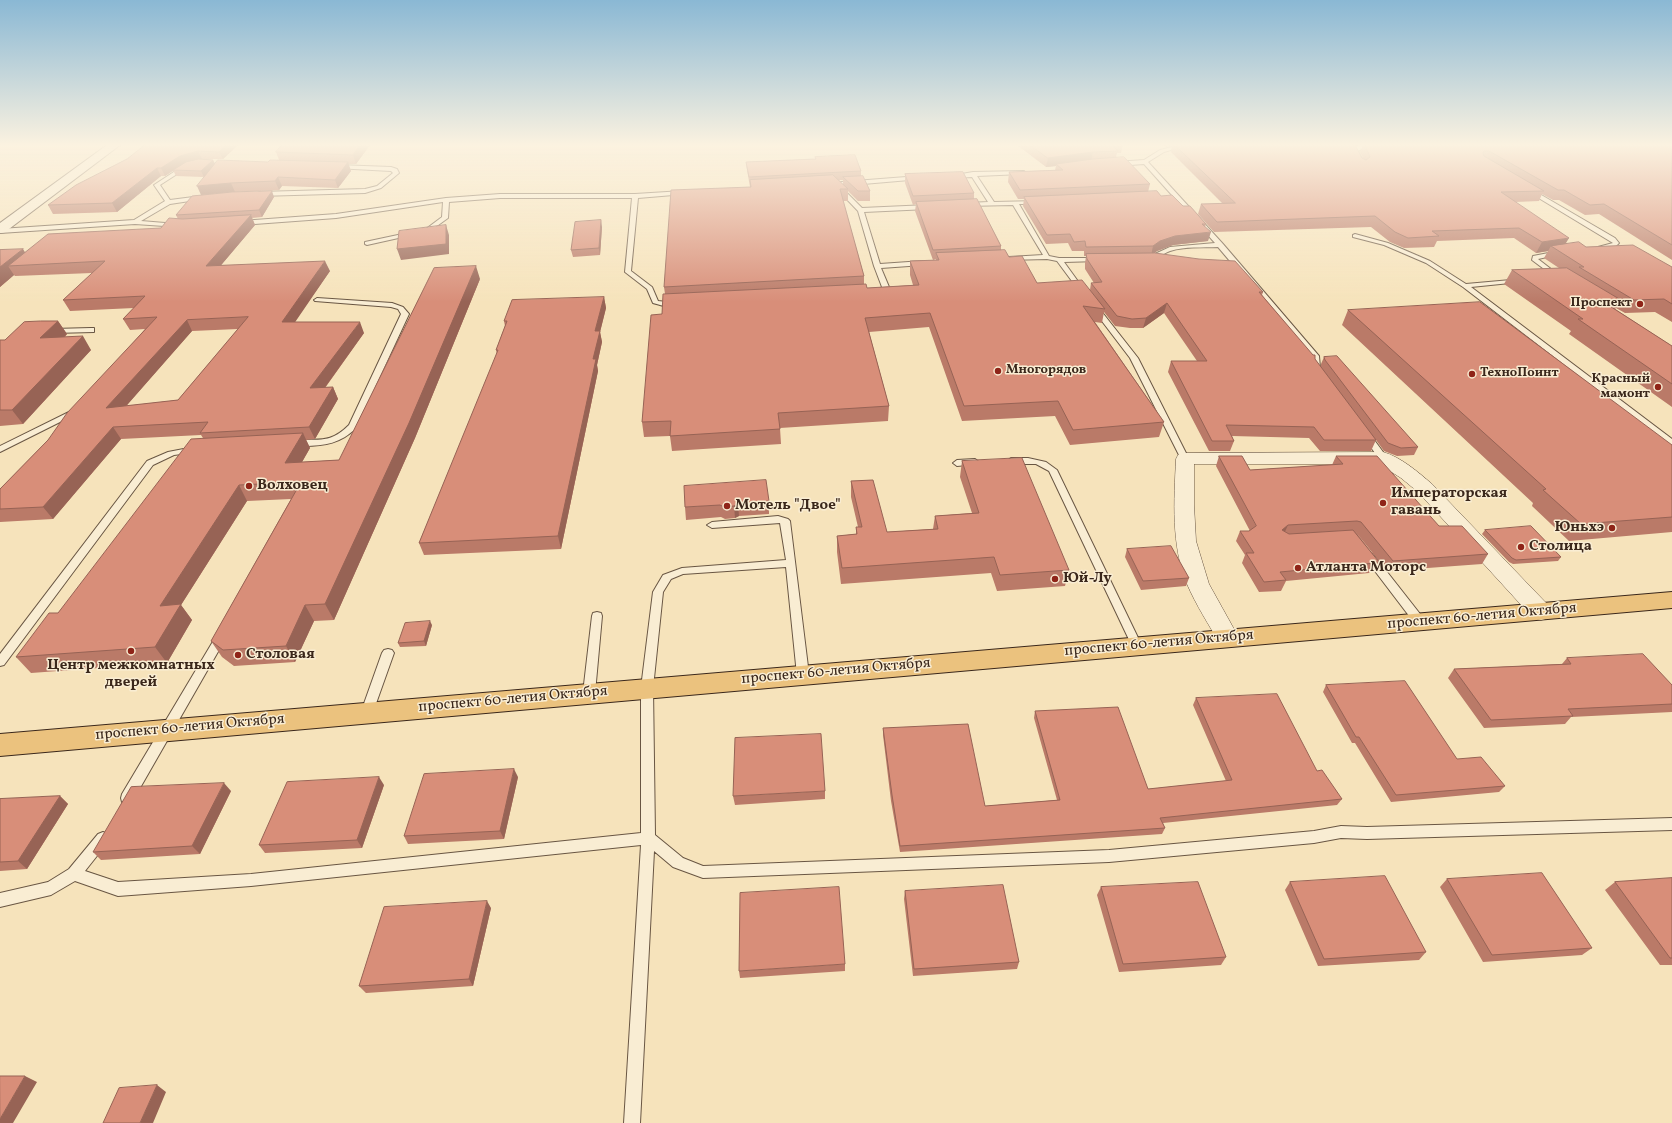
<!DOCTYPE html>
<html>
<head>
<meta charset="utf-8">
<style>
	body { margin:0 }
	canvas { display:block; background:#f6e3bb }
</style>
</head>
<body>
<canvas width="1672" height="1123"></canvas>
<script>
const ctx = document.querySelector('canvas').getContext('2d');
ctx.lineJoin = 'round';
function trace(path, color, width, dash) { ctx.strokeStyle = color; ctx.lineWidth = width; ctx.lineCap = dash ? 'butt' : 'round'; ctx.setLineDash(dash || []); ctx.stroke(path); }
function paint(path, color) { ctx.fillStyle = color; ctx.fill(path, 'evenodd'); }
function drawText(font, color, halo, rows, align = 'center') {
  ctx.font = font + ' Vollkorn,serif'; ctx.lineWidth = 3; ctx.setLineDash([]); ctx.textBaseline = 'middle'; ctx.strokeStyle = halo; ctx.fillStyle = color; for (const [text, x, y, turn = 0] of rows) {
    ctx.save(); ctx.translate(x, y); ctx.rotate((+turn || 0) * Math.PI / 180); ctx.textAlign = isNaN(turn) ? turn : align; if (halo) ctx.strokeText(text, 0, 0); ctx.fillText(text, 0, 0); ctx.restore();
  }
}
const service = new Path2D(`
	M1180,145H1188L1164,152L1148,162L1223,244L1319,356L1320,368L1323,373L1322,375H1316L1312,368V358L1218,247C1203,248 1185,246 1170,251C1162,254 1156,260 1147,261L1144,259L1170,247L1215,243L1144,164L1116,166L1113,164L1116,162L1144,160L1160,150Z
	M1361,145H1369L1358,151L1362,159L1359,161L1356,159L1352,151L1357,146Z
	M337,165L391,167L397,169L399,173L381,188L365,193L259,196L256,194L259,192L365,189L377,186L393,173L391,171L335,168L334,167Z
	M183,166L188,167L160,185L170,200L201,196L203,197V199L170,204L141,221L177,224L179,225V227L135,224L0,233V229L134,220L165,201L154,185Z
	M1024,171L1025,172L1022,174L977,176L994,202L1038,201L1039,202L1036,204H1019L1049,256L1059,258H1101V260L1099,261L1064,262L1085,291L1084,292H1080L1057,261L1047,259L1007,260L1006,259L1009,257L1043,255L1013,205L966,206L965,205L968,203L988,202L972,177L953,178L950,176L973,172Z
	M919,176L921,177V179L840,186L862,208L928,205L931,207L928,209L864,212L880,264L923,261L926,263L923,265L881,268L889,287L882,293L873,294V292L878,290L882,287L874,266L858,211L836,188V186L829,187L826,185L829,183Z
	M1527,189H1531L1615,238L1619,243L1615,247L1598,249V247L1613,243L1527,191Z
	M683,191L686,193L685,194L638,198L631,271L652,287L658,301L677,303L678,304C672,309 660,305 653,303L647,289L625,272L632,198H500L449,202L448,218L430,231L367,245L365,244V242L426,229L442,217L443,202L336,218L241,225L238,223L241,221L336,214L446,198L500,194H635Z
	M1355,234L1388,243L1430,261L1466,284L1522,279L1523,280L1520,282L1471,287L1672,439V446L1669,445L1463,287L1426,263L1384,245L1353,237V235Z
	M1559,251L1561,252V254L1538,259L1560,276V278H1556L1532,260L1533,256Z
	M317,298L392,303L403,307L409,314L356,428C341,443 325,446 304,446C299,446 294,448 290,444L291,442C316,436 327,447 349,425L401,314L398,309L391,307L315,301L314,300Z
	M1096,306L1098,307L1138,358L1189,459L1188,461L1185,462L1181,459L1130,358L1092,308Z
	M91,328H94V332L53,333L49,331L53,329Z
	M73,410H76L80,412L0,452V446Z
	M1366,432L1369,433L1386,456L1387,458L1386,460H1380L1362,435Z
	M194,447L197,448L198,450L197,452L174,455L153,465L4,665L0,666V654L147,461L168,452Z
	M1028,458L1046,462L1057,470L1142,646L1141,649L1137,650L1133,649L1132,646L1049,471L1036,464H1011L1007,461L1011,458Z
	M975,459L979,462L978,464L957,466L953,463L957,460Z
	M778,516L788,519L790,521L809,675L807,678L803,679L799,678L797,675L786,567L683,574L671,579L663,592L653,688L655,835L683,858L703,866L1109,850L1314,831L1341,826L1367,827L1672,818V830L1367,839L1341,838L1314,843L1109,862L703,878L673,867L654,851L640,1123H624L641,845L251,886L118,896L75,881L51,895L0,907V893L48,882L69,869L98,834L103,832L108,834L110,838L108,842L85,871L118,882L251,874L641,833V688L653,592L663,575L682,568L786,560L780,523L712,528L707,525L712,522Z
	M1369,553L1373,554L1424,619L1425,622L1424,625H1416L1365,558L1364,556L1365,554Z
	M597,612L601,613L602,616L595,693L593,696L589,698L585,696L583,693L592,616L593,613Z
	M222,632L226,633L227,636L132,802L127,804L122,802L121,798L122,794L218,633Z
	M388,649L392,650L394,653L373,712L371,715L367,717L363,715L361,712L382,653L384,650Z`);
const minor = new Path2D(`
	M1383,452C1401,457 1418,472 1432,484L1549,606L1552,612L1549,618L1541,620L1533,618L1418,492L1401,478L1379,464H1194V505L1196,541L1209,584L1239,638L1236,644L1228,647L1220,644C1209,625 1196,605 1187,584C1171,545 1174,501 1176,459L1178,455L1185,453Z`);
const tertiary = new Path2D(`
	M107,145H120L5,232L0,233V223Z`);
const trunk = new Path2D(`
	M1672,592V608L0,756V734Z`);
const wall = new Path2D(`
	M145,145H238L223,159H199L213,160L215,164L268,162L279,160L276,152L370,145L356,164H348L351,171L338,188L282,186L279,190L235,192L201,195L274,197L262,217L252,218L255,225L221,265L330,271L294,322L364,333L325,388L333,387L338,399L315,439L306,440L310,448L302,462L339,460L480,279L415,438L334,620L314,621L295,662L234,666L222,657L211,641L291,499L247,501L181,605L192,620L167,663L31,673L16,657L58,613L203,438L201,435L121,439L53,519L0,522V489L48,440L145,329L130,330L123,319L134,308L70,311L63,300L92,273L15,276L14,275L0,287V250L25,252L161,228L178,219L176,215L201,195L204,177L176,176L173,170L165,176H161L117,212L53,214L48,205L127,159ZM238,329L178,400L126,406L192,331Z
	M1017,145H1132H1123L1121,153H1117L1116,158L1150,184L1148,192L1161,196L1183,206L1206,224L1205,227L1208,241L1173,245L1157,251L1154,253L1263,292L1262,295L1321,367V364L1324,357L1418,447L1414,455L1397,456L1384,451L1376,440L1371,451H1320L1309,438L1232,436L1234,441L1230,451H1209L1168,372L1171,361H1197L1164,313L1143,328H1130L1115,326L1104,312L1102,323L1095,322L1164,422L1159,437L1070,445L1055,416L962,421L929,327L869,332L889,406L888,421L780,428L781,444L672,451L670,436L644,437L642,422L662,314L665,294L664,287L750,187L747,170L746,162L815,159V157L861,171V176L870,191V201H858L848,191V201H843L864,276V284L867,288L913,285L910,275V261L936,260V259L933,260L915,211L916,204L913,205L905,183V174L974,193V199L1001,246V250L1037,283L1090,290L1091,283H1094L1085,269V263L1086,256H1084V251H1072L1068,243L1046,244L1023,206L1024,199H1018L1008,182L1009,172L1055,170L1056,166L1046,167ZM839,180H843V185Z
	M1164,145H1356V146L1362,158H1363L1360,152L1363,145H1672V260L1599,214L1585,215L1559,200H1553L1542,194L1539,201L1515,202L1566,244L1586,247L1672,267V322L1655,312L1625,313L1616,308L1615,309L1672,346V407L1569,334L1571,331L1504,284L1512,270L1559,268L1544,258L1548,251L1536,253L1514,238L1437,241L1434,247L1404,248L1390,242L1371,227L1214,232L1198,214L1201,204H1223L1171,152L1172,145L1166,147Z
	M602,227L600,255L573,257L571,250Z
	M604,297L606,308L600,332L602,342L597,365L598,371L561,549L424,555L419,543L497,354L496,350L505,326L504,321Z
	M1348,310L1672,445V532L1569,541L1532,506L1533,503L1342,325Z
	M58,321L67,334L65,337L91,350L23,424L0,426V340H5Z
	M1219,456L1250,470L1332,465L1336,456L1439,526L1488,554L1482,564L1387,571L1355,531L1379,562L1373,572H1370L1369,573L1286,581L1281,591L1259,592L1242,563L1245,555L1236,541L1240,531H1250L1216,466Z
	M962,461L1069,570L1065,586L997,591L991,573L841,584L837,552V536L856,534V527H858L851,497V481L887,532L933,529L935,516L972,513L960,477Z
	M769,501V514L739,516L735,518L725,519L721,517L686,520L685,507Z
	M1485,530L1561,557L1558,561L1513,564L1509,562L1482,534Z
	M1127,549L1189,578L1186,586L1141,590L1125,557Z
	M432,625L426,646L400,647L398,643Z
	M1567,658L1672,685V712L1571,717L1565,724L1484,728L1448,678L1454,669L1562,664Z
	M1326,685L1457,759L1505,786L1499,792L1391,802L1355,743H1352L1323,692Z
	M1196,698L1317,771L1342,799L1337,805L1163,823L1165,828L1162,834L900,852L891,801L883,735V728L985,806L1057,800L1034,718L1035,711L1148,789L1226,781L1193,705Z
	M518,777L504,839L408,844L404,836Z
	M384,785L362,848L265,853L259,845Z
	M231,791L200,854L101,860L93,852Z
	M825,791V799L735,805L733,796Z
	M60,796L68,804L27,869L0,871V799Z
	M1672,878V965H1660L1605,890L1615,882Z
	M1447,879L1592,948L1582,955L1483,962L1440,887Z
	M1290,882L1426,952L1419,960L1318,966L1285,890Z
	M1101,887L1226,957L1221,965L1119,972L1097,895Z
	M905,891L1019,962L1017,969L913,976L904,899Z
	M491,908L473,986L366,993L359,986Z
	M845,964V971L740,978L739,971Z`);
const shadedWall = new Path2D(`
	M226,145H238L223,159L219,152Z
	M360,145H370L356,164L353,155Z
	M1167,145H1172L1166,147Z
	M198,151L202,159L184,164L165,176L161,168L180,156Z
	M1093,152L1091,162L1056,164V166L1046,167L1048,158Z
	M213,160L216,166L204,177L201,171Z
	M348,162L351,171L338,188L335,180Z
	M157,168L161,176L117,212L112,203Z
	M278,177L282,186L279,190L275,181Z
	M231,183L235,192L201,195L197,186Z
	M272,191L274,197L262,217L259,210Z
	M251,215L255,225L212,276L206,266Z
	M601,220L602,227L600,255L599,248Z
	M446,225L449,235V254L401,260L397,249Z
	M1211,232L1208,241L1173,245L1157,251L1151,256L1153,246L1160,241L1175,236Z
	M1569,238L1563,248L1551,246L1548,251L1536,253L1542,242Z
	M23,249L31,262L8,266L14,275L0,287V267Z
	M325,261L330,271L287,334L282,322Z
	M476,266L480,279L415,438L334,620L325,604Z
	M604,297L606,308L600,332L602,342L597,365L598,371L561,549L558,536L593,359L595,331Z
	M1167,303L1164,313L1143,328L1146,318Z
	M187,320L192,331L114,420L106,408Z
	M58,321L67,334L49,352L40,338Z
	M360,322L364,333L316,400L310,388Z
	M83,336L91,350L23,424L12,410Z
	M333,387L338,399L315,439L309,427Z
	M113,427L121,439L53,519L43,507Z
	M303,433L310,448L293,478L285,463Z
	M239,485L247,501L181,605L192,620L167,663L155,647L160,606Z
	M738,504L739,516L735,518L734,506Z
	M1288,525L1284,534L1282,530Z
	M305,605L314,621L295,662L286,646Z
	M430,621L432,625L426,646L424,641Z
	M514,769L518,777L504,839L500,831Z
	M379,777L384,785L362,848L357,840Z
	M224,783L231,791L200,854L192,846Z
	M60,796L68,804L27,869L18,861Z
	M487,901L491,908L473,986L469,979Z
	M25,1076L37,1082L13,1123H0V1119Z
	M157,1085L166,1092L153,1123H140Z`);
const building = new Path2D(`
	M145,145H226L219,152L198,151L180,156L161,168H157L112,203L48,205L76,185L127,159Z
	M282,145H360L353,155L276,152Z
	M1030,145H1112L1118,151L1093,152L1048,158Z
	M1175,145H1355L1362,158L1366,160L1370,157L1365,145H1672V245L1604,204L1590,205L1564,190H1558L1489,151H1484L1483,153L1484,156L1544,191L1501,192L1569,238L1542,242L1519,228L1432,231L1439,236L1408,238L1395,232L1375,216L1217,222L1201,204L1235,203Z
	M855,155L861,171L749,177L746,162L816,159L815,157Z
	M1124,157L1150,184L1020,190L1009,172L1063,170L1056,164L1093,159Z
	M199,159L213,160L201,171L173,170L186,162Z
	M218,160L268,162L270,160L348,162L335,180L278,177L275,181L231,183L197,186Z
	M963,172L974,193L913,196L905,174Z
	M833,175L848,189H840L864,276L664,287L671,190L751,187L750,180Z
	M863,176L870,191H858L843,177Z
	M272,191L259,210L176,215L192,196L232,192Z
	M1157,191L1161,196L1172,195L1183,206H1190L1206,224H1202L1211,232L1175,236L1160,241L1153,246L1086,247L1085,241L1074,242L1070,234L1047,235L1024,197Z
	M977,199L1001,246L933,250L916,202Z
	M251,215L206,266L325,261L282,322H360L310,388L333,387L309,427L200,433L208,422L113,427L43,507L0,509V489L48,440L67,413L157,317L123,319L145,296L63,300L105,261L8,266L48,234L161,228L169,218L182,219ZM248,317L178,400L106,408L187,320Z
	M601,220L599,248L571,250L575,222Z
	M446,225V244L397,249L399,231Z
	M1579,242L1586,247L1633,245L1672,267V304L1664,299L1634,300L1579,267H1584L1551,246Z
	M23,249L0,267V250Z
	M1005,250L1009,257L1022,256L1037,283L1082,280L1105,309L1083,306L1164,422L1073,430L1058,401L964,406L930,313L865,318L889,406L778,413L780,429L670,436L671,421L642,422L651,315L662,314L663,294L866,284L867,288L919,285L910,261L939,260L936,253Z
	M1155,253L1199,259L1235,261L1263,292H1259L1313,355H1315V359L1376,440H1324L1314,427L1226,425L1234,441H1212L1171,361H1207L1167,303L1146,318L1132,319L1117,316L1091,283L1102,282L1087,259L1086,254Z
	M476,266L409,423L325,604L305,605L286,646L223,650L211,641L301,482L239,485L160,606L181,604L155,647L16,657L49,613H58L191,439L303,433L285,463L339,460L434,268Z
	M1567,268L1621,300L1602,301L1672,346V384L1578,319H1583L1512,270Z
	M604,297L595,331H600L593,359H596L558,536L419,543L498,350H496L507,321H504L512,300Z
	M1480,302L1672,445V517L1581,524L1543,490L1546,489L1348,310Z
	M41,321H58L40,338L83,336L12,410H0V340H5L24,322Z
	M1337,356L1418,447L1401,448L1388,443L1325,360L1324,357Z
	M1219,456H1242L1250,470L1343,464L1336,456H1377L1439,526H1462L1488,554L1393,561L1361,522L1357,521L1288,525L1282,530L1289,534L1353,530L1379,562H1373L1375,563L1280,572L1286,580L1264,582L1246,553H1254L1240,531H1249L1256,526Z
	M1022,458L1069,570L1000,575L994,557L842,568L837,536L857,534L856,527H862L851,481L873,480L887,532L938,529L935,516L979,513L962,461Z
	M766,480L769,501L738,504L734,506L724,507L720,505L685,507L684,486Z
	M1531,526L1561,557L1516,560L1512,558L1485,530Z
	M1171,546L1189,578L1143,581L1127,549Z
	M430,621L424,641L398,643L405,623Z
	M1643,654L1672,685V704L1568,709L1573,716L1491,720L1454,669L1571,664L1567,658Z
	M1405,681L1457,759L1481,757L1505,786L1396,795L1359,737H1356L1326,685Z
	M1277,694L1317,771L1322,770L1342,799L1160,818L1165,828L900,846L892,795L883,728L968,724L985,806L1060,800L1035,711L1118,707L1148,789L1232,780L1196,698Z
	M821,734L825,791L733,796L735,738Z
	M514,769L500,831L404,836L424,774Z
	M379,777L357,840L259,845L287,782Z
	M224,783L192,846L93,852L131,787Z
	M60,796L18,861L0,862V799Z
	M1542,873L1592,948L1492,955L1447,879Z
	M1385,876L1426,952L1324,959L1290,882Z
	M1672,878V958H1670L1615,882Z
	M1198,882L1226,957L1123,964L1101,887Z
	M1003,885L1019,962L914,969L905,891Z
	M839,887L845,964L739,971L740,893Z
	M487,901L469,979L359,986L384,907Z
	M0,1076H25L0,1119Z
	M157,1085L140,1123H103L119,1088Z`);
const markers = [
	[1640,304,4,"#8f2418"],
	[998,371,4,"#8f2418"],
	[1472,374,4,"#8f2418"],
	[1658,387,4,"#8f2418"],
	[249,486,4,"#8f2418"],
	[1383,503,4,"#8f2418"],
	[727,506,4,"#8f2418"],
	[1612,528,4,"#8f2418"],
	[1521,547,4,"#8f2418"],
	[1298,568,4,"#8f2418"],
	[1055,579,4,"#8f2418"],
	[131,651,4,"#8f2418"],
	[238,655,4,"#8f2418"]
];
const farPoinames = [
	["Проспект",1632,304],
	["Многорядов",1006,371,"left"],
	["ТехноПоинт",1480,374,"left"],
	["Красный",1650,380],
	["мамонт",1650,395]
];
const poiNames = [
	["Волховец",257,486],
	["Императорская",1391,494],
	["гавань",1391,511],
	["Мотель \"Двое\"",735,506],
	["Юньхэ",1604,528,"right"],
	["Столица",1529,547],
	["Атланта Моторс",1306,568],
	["Юй-Лу",1063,579],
	["Столовая",246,655],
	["Центр межкомнатных",131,666,"center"],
	["дверей",131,683,"center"]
];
const streetNames = [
	["проспект 60-летия Октября",1482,617,-5],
	["проспект 60-летия Октября",1159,644,-5],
	["проспект 60-летия Октября",836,672,-5],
	["проспект 60-летия Октября",513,700,-5],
	["проспект 60-летия Октября",190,728,-5]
];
trace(service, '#695643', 2);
trace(minor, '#695643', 1);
trace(tertiary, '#695643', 2);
trace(trunk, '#3a271b', 2);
paint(service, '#f9edd3');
paint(minor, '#f9edd3');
paint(tertiary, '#f9edd3');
paint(trunk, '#ebc27e');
paint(wall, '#ba7a68');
paint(shadedWall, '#976355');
paint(building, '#d88e79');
trace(building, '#976355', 1);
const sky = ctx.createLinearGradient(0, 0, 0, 302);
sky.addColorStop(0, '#8ab8d4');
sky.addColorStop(0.48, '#fbf2e0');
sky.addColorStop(1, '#fbf2e000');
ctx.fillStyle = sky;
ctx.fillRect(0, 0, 1672, 302);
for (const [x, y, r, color] of markers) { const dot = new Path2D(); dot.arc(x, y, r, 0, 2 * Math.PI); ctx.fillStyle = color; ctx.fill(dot); trace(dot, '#f9edd3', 1.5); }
drawText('bold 13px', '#3a271b', '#f9edd3', farPoinames, 'right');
drawText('bold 15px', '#3a271b', '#f9edd3', poiNames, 'left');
drawText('15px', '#3a271b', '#f9edd3', streetNames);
</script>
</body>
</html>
